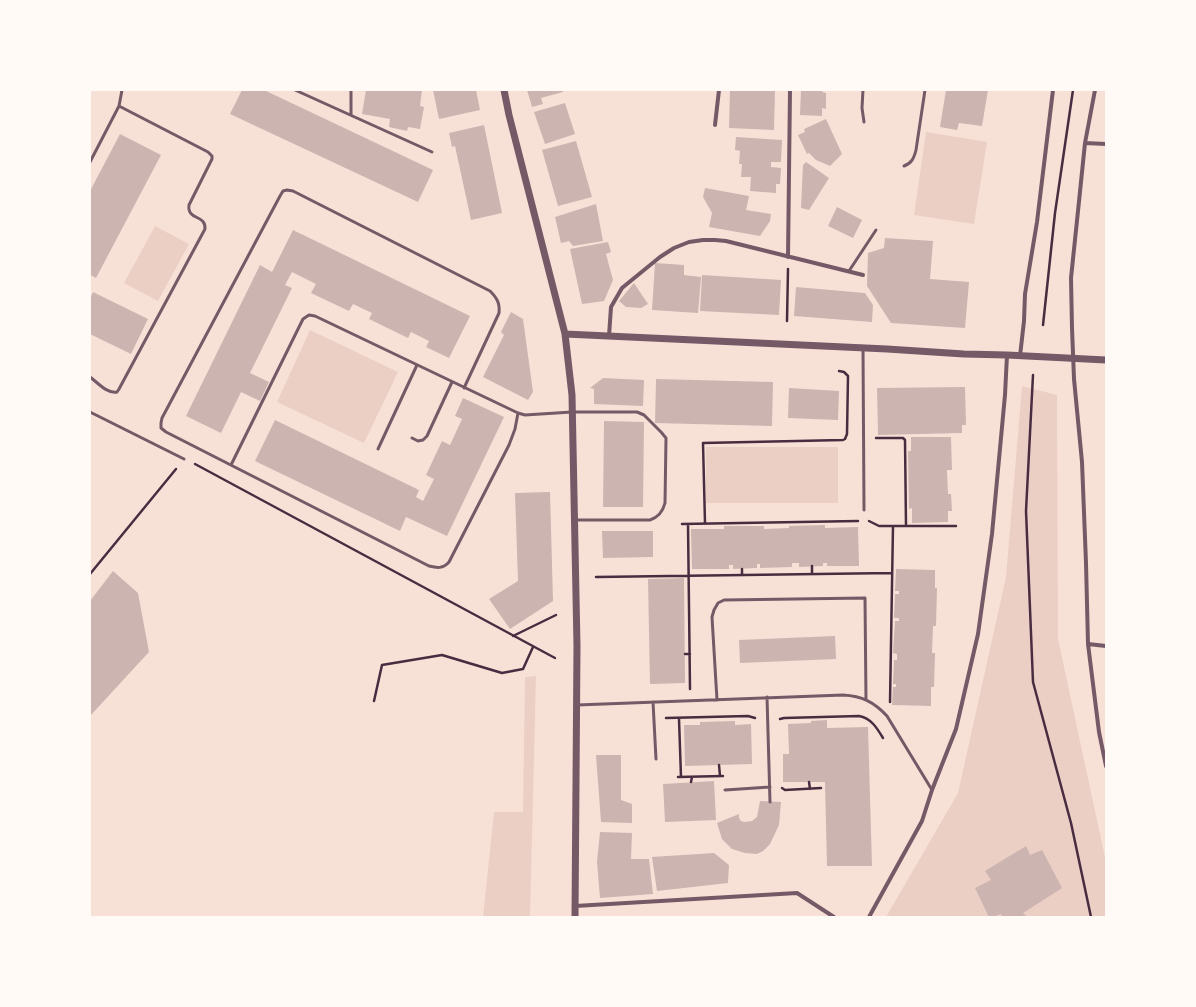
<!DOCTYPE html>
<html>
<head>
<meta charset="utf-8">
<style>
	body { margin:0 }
	#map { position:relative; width:1196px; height:1007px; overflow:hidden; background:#f7e1d7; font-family:Rubik,sans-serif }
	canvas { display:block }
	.frame { position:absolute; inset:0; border:91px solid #fffaf5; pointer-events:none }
</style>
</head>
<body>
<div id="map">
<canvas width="1196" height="1007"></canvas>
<div class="frame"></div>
</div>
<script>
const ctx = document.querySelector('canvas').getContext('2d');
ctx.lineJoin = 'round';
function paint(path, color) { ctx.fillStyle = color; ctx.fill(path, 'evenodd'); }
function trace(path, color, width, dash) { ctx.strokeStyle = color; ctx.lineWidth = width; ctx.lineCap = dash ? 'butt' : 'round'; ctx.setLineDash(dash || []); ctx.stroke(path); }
const green = new Path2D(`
	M926,132L987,142L974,224L914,215Z
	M155,226L189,244L158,301L124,283Z
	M310,330L398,372L364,443L277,402Z
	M1022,386L1057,395L1058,639L1106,862V917H886L958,793L1006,577Z
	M706,447H838V503H706Z
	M536,676L530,917H483L494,812H523L525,677Z`);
const building = new Path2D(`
	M242,90H264L433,170L418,202L230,114Z
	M366,90H422L420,106L424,107L420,129L408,127L407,131L389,127L390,119L362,114Z
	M433,90H476L480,110L439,119Z
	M527,90H563V92L541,98L543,104L532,107Z
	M730,90H775L774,130L729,128Z
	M801,90H823L822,92L826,93V109L822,108V116L800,115Z
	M946,90H988L982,126L959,123L957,130L940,127Z
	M565,103L575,134L545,144L534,112Z
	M826,119L842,154L830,166L816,160L809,153L807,154L798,135L805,132L804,129Z
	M484,125L502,213L471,220L455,146L452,147L449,133Z
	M120,134L161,155L96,278L90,275V191Z
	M736,137L782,140L781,162H771V167L781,168L780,184H776V193L750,191L751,177H741L742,164H739L740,151L735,150Z
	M576,141L592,197L558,206L542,150Z
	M806,162L829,178L809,210L801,208L803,165Z
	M705,188L749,196L746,210L771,214L770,221L760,236L709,227L712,213L703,197Z
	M596,204L603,241L573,246L569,241L561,243L555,217Z
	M837,207L862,220L853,238L828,226Z
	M293,230L470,316L449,358L426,347L429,341L411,332L408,338L369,319L372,313L353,304L349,311L311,293L316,284L292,272L285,285L292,288L250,373L269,382L260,401L241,392L221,433L186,416L260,265L272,272Z
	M885,238L933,241L930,279L969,282L965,328L891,323L867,286L868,253L884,248Z
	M608,242L611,252L606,254L613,280L604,301L582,304L570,249Z
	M655,263L684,265V275L701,277L698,313L652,310Z
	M702,275L781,280L779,315L700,311Z
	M634,283L648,304L641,308L626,307L619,301Z
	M796,287L865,293L873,305L872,322L794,316Z
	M93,292L148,319L131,354L90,334V298Z
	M511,312L523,319L533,392L528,400L483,377L504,335L501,332Z
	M603,378L644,380L643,406L594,404V389L590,388Z
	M656,379L773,382L772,426L655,423Z
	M965,387L966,425H962V433L878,435L877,388Z
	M789,388L839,391L838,420L788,418Z
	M463,398L504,417L447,536L406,517L400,531L255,461L275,420L419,490L416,497L423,501L434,479L426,475L442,441L450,445L462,419L455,416Z
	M604,421L644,422L643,507H603Z
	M911,437H951L952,470H947L948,494H951L952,511H948V522L912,523V508L909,509L908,451H911Z
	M550,492L553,601L510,629L489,599L518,581L515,493Z
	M825,525V528L858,527L859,566H827V563H823V566L799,567V563H792V567L760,568V564H757V568L733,569V565H729V569H692L691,529H724V526H764V529L789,528V526Z
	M602,531H653V557L603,558Z
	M896,569L935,570V588H937L936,626H933L932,653H935L934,687H931V706L892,705L893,687H896V684H893L894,660H897V654L893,653L895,621H899V618H894L895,594H899V591H895Z
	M113,571L138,593L149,652L90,716V601Z
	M684,578L685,683L650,684L648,579Z
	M835,636L836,659L740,663L739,640Z
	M827,720V728L868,727L872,866H827L825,782H783V754H789L788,724L811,723V721Z
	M735,721V725L751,724L752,764L685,766L684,725H700V722Z
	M596,755H621V800L632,804V823L601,822Z
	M714,781L716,820L665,822L663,784Z
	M760,801L781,802L779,825L770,844L763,851L757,854L745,853L732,849L722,839L717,823L739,814V818L741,821L744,822L752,821L757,817Z
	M600,832L632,833L631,859H649L653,894L600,898L597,862Z
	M1026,846L1030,855L1042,850L1062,888L1023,913L1027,917H1002L1001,914L993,917H989L975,888L991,880L985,871Z
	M714,853L729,865L728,883L657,891L652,857Z`);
const path = new Path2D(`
	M787,321L788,269
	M1043,325L1055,213L1073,90
	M1033,375L1026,511L1033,682L1071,823L1091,917
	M876,438H903L905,440L906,526
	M195,464L555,658
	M869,521L879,526H956
	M705,523L703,443L843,440L845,439L847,434L848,376L844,372L839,371
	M682,524L858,521
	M688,524L690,689
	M812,566V574
	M742,569V575
	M90,574L176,469
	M596,577L892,573
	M513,636L556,615
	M685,654H690
	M374,701L382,665L442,655L502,673L523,669L533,647
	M890,702L893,526
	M666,718L748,716L755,718
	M679,719L681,777
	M780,719L784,718L859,716C871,718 877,728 883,738
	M719,765L720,776
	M678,777L723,776
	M691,782L692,777
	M809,782L810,789
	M782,788L785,790L821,788`);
const service = new Path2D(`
	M295,90L432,152
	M351,90V115
	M863,90L862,108L864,122
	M90,162L119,106L122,90
	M904,166C912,163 914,158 916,150L925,90
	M849,271L876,230
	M863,348L864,510
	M90,377C97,382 107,394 117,392L119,389L205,229C206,214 187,221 189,205L212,159V156L208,152L119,106
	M464,388L499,313C500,303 497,298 490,291L293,191L287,190L283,191L280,196L162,418L161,423V428L166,432L429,566C437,568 443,569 449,562L509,445L515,429L518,413
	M90,412L184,459
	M412,438L418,441L423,440L427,436L452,382
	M378,449L417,365
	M231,465L303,319L309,315L315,316L518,413L525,415L572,412H637L644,415L661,432L666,438L665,503C663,511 659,517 650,520H576
	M767,697L770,802
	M717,700L712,617L714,610L718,603L724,600L865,598L866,700
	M653,702L656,759
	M577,705L843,695C862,696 874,702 887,716L932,790
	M725,790L770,787`);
const minor = new Path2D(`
	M1095,90L1085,143L1078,211L1071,278L1072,328L1074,379L1082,462L1086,563L1088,644L1099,732L1106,766
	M715,125L719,90
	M1085,143L1106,144
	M788,257L790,90
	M609,336L611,307L622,288L660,257L674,248L689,242L703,240H715L726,241L863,275
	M1020,356L1024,321L1025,294L1037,222L1053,90
	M1088,644L1106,646
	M575,906L797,893L834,917
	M869,917L922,821L932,790L956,729L978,634L992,534L1005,395L1007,355`);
const tertiary = new Path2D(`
	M504,90L509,115L565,334L572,395L577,646L575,917
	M565,334L887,349L964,354L1007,355L1106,360`);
paint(green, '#ebcfc5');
paint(building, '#ccb4b1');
trace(path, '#4a2c40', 2.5);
trace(service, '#755966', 3);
trace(minor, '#755966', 4);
trace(tertiary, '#755966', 7);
</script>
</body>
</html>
